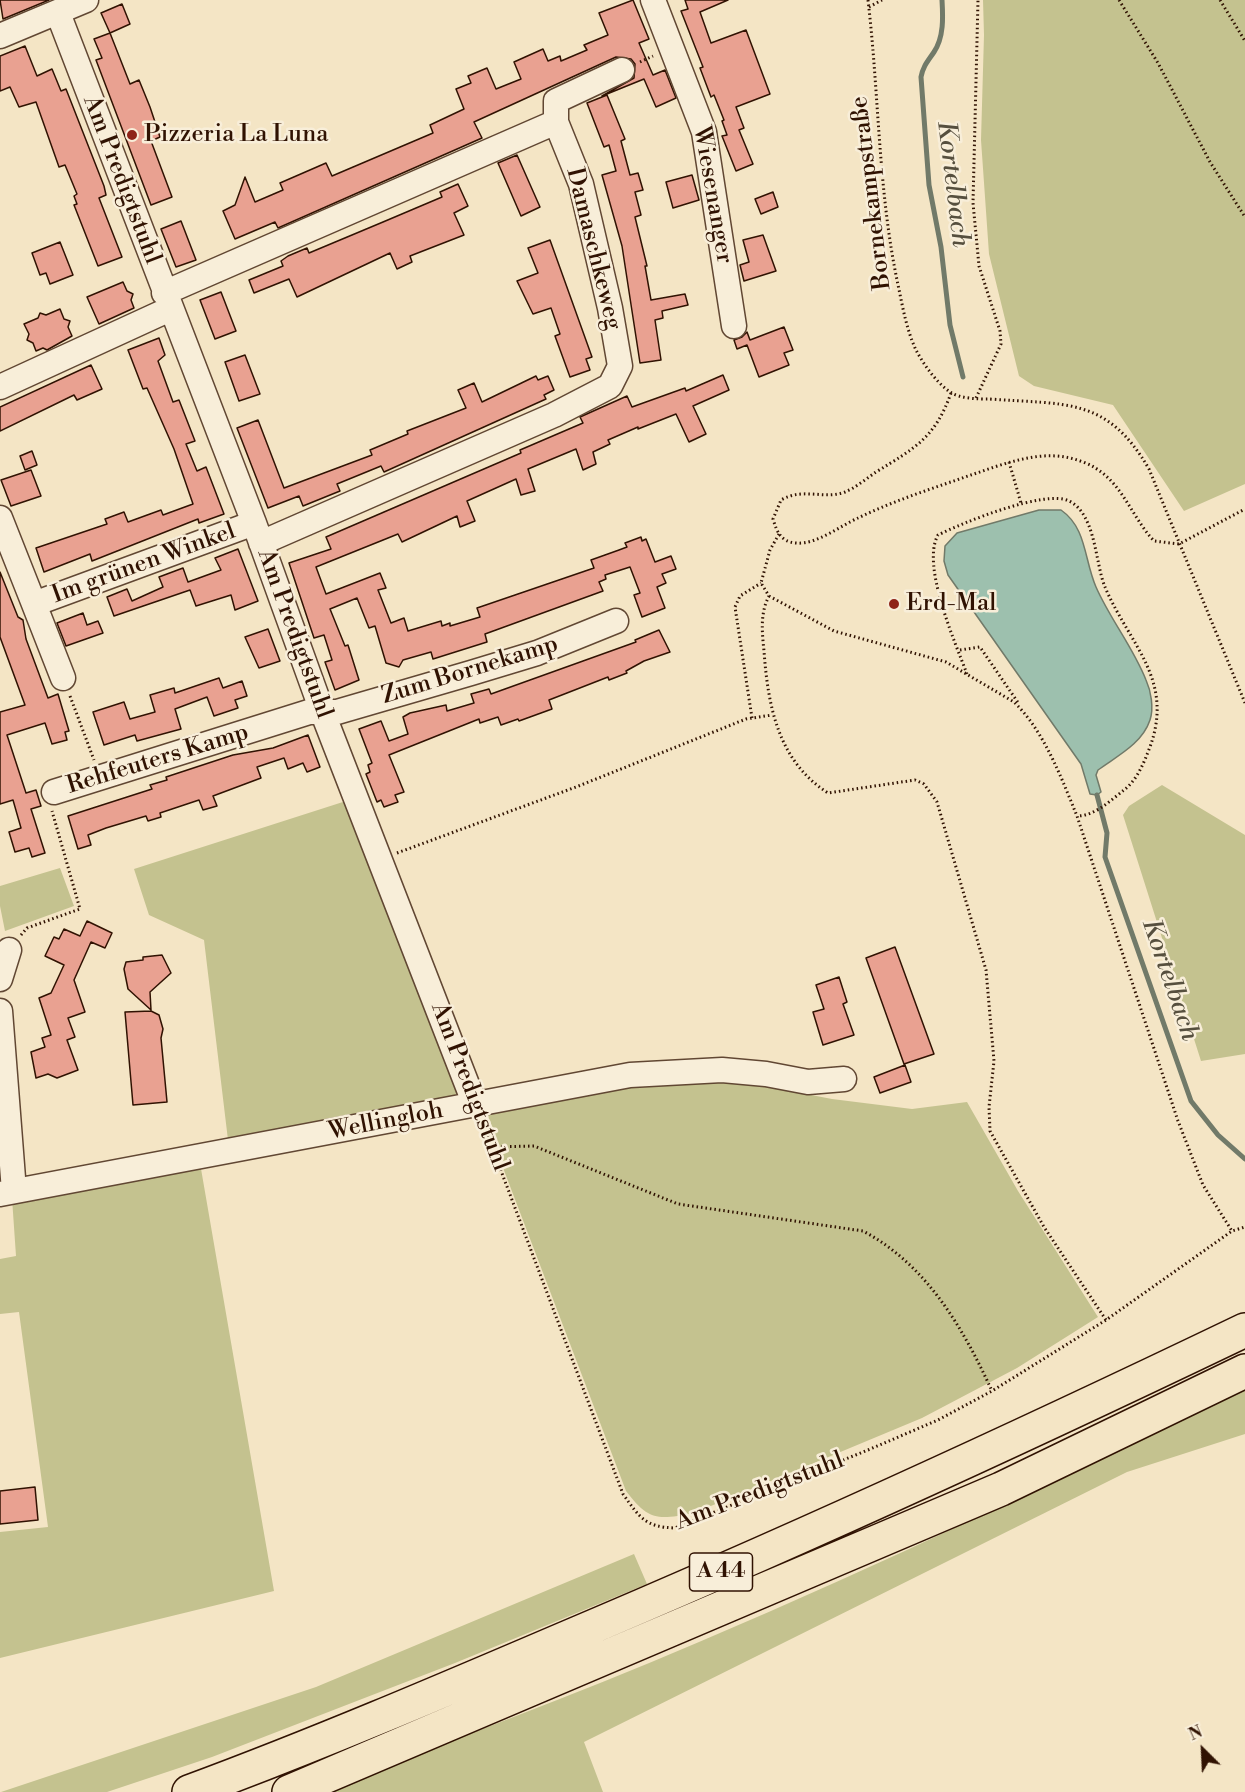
<!DOCTYPE html>
<html>
<head>
<meta charset="utf-8">
<style>
	body { margin:0 }
	#map { position:relative; width:1245px; height:1792px; overflow:hidden; background:#f4e5c5; font-family:"Libre Bodoni",serif }
	canvas { display:block }
	.north { position:absolute; left:1173px; top:1720px; width:60px; height:60px; -webkit-text-stroke:4px #f8eed9; paint-order:stroke; rotate:336deg; font-size:16px; font-weight:700; line-height:24px; text-align:center; color:#301202 }
	.north::after { content:''; display:block; margin:auto; width:21px; height:27px; background:#301202; clip-path:polygon(50% 0,100% 100%,50% 72%,0 100%) }
</style>
</head>
<body>
<div id="map">
<canvas width="1245" height="1792"></canvas>
<div class="north">N</div>
</div>
<script>
const ctx = document.querySelector('canvas').getContext('2d');
ctx.lineJoin = 'round';
function paint(path, color) { ctx.fillStyle = color; ctx.fill(path, 'evenodd'); }
function trace(path, color, width, dash) { ctx.strokeStyle = color; ctx.lineWidth = width; ctx.lineCap = dash ? 'butt' : 'round'; ctx.setLineDash(dash || []); ctx.stroke(path); }
function drawText(font, color, halo, rows, align = 'center') {
  ctx.font = font + ' "Libre Bodoni",serif'; ctx.lineWidth = 5; ctx.setLineDash([]); ctx.textBaseline = 'middle'; ctx.strokeStyle = halo; ctx.fillStyle = color; for (const [text, x, y, turn = 0] of rows) {
    ctx.save(); ctx.translate(x, y); ctx.rotate((+turn || 0) * Math.PI / 180); ctx.textAlign = isNaN(turn) ? turn : align; if (halo) ctx.strokeText(text, 0, 0); ctx.fillText(text, 0, 0); ctx.restore();
  }
}
const green = new Path2D(`
	M983,0H1245V484L1184,511L1113,405L1034,386L1019,376L989,254L981,140L984,35Z
	M1162,785L1245,835V1054L1201,1061L1123,815L1129,806Z
	M346,801L460,1087L452,1100L228,1140L204,940L149,915L134,869Z
	M60,868L74,906L5,931L0,906V886Z
	M744,1082L832,1099L912,1109L967,1102L1018,1191L1098,1317L1017,1368L922,1418L694,1513C657,1520 649,1521 626,1491L497,1152L487,1111L651,1083Z
	M200,1163L274,1591L0,1658V1532L48,1527L19,1312L0,1314V1259L16,1256L12,1198Z
	M1245,1390V1434L1127,1472L584,1742L603,1792H315C443,1744 573,1696 699,1642C884,1564 1064,1476 1245,1390Z
	M634,1554L647,1584L455,1663L212,1757L107,1792H1L316,1687Z`);
const water = new Path2D(`
	M1039,510H1061C1087,528 1084,560 1096,587C1110,619 1133,647 1146,680C1151,691 1154,708 1150,720C1142,744 1117,756 1098,770L1096,775L1101,792L1097,795L1090,794L1081,764L948,575L944,561L945,546L957,533Z`);
const stream = new Path2D(`
	M942,0C943,17 944,37 934,52C928,61 923,66 921,77L929,185L941,247L950,325L963,377
	M1097,795L1107,833L1105,857L1191,1101L1218,1135L1245,1159`);
const building = new Path2D(`
	M0,0H49L3,19Z
	M633,0L649,39L639,43L653,75L665,70L676,98L656,107L644,79L602,96L634,78L635,64L631,59L616,57L474,122L482,138L278,228L275,222L235,239L223,211L235,205L245,177L255,202L283,190L280,183L326,163L332,176L433,133L430,125L464,109L456,89L471,83L468,76L487,68L496,89L521,79L514,62L543,49L548,61L560,56L561,61L587,50L584,45L608,35L599,13Z
	M685,0H728L700,12L711,43L746,30L770,94L736,107L744,128L739,130L753,164L736,171L722,136L727,135L722,121L724,120L714,95L711,97L700,68L703,67L681,11L688,9Z
	M122,4L130,24L110,33L130,84L139,80L150,107L160,137L151,141L172,197L151,205L96,60L102,58L94,39L110,33L101,13Z
	M25,46L37,76L52,69L61,91L66,89L104,186L106,195L99,198L122,257L98,266L74,205L77,204L74,196L77,194L65,165L59,167L36,102L19,107L10,87L0,91V56Z
	M607,95L625,139L621,141L630,175L638,173L643,190L635,192L641,215L635,217L647,266H645L651,300L685,294L688,305L662,311L663,318L655,320L661,360L640,363L622,246L602,175L616,171L609,145L604,147L587,103Z
	M517,155L540,207L521,216L498,163Z
	M692,175L699,200L673,208L666,182Z
	M458,184L468,206L454,213L464,235L410,256L412,262L397,269L390,253L297,297L289,279L254,293L249,280L283,266L281,261L288,256L307,248L309,253L383,222L442,197L440,192Z
	M773,192L778,207L761,214L755,199Z
	M181,221L196,260L176,267L161,229Z
	M763,235L776,271L744,281L740,265L749,262L743,240Z
	M550,240L592,357L586,359L590,370L570,377L555,336L560,334L551,308L533,314L517,281L538,273L528,248Z
	M60,242L73,275L50,284L46,273L40,275L32,253Z
	M123,282L127,291L133,294L131,300L134,308L99,324L87,297Z
	M221,292L236,331L215,339L200,300Z
	M60,309L64,319L70,321L68,327L72,336L47,350L43,348L36,351L33,343L27,340L29,334L24,324L38,318L40,313L46,315Z
	M784,327L793,350L784,353L789,365L759,377L747,345L737,349L734,340L742,337L747,332L750,340Z
	M159,338L165,355L158,361L173,402L179,400L195,441L186,444L197,471L206,467L224,514L199,523L198,519L92,561L90,554L44,572L36,548L107,524L105,519L124,512L128,522L161,510L163,515L193,504L174,449L147,388L143,389L128,350Z
	M245,355L260,394L239,401L225,362Z
	M91,365L102,389L77,400L74,395L0,431V407Z
	M723,375L729,390L693,406L706,434L689,442L676,414L638,429V427L608,440L610,444L593,452L596,464L583,470L576,449L528,469L535,491L521,495L516,479L467,501L475,521L460,527L457,516L402,542L398,534L316,567L326,594L380,573L386,588L378,590L391,623L404,618L408,631L441,621L442,626L450,623V626L480,617L477,608L594,568L591,560L619,550L627,547L625,543L641,537L642,541L646,539L655,562L671,556L676,569L662,574L666,583L657,587L665,608L642,617L634,595L640,593L630,567L605,575L606,579L599,582L603,591L485,634L487,642L433,659L431,652L403,660L399,667L386,663L375,626L369,628L357,598L330,609L345,646L348,645L359,680L335,690L325,662L332,660L324,635L314,638L289,563L331,549L326,537L521,453L520,450L583,423L580,417L627,396L632,407L685,388L686,391Z
	M536,376L538,380L548,376L554,390L544,395L546,399L384,472L381,466L337,484L340,491L303,506L299,496L268,508L237,428L258,420L284,488L372,455L370,450L408,434L407,431L466,408L458,390L474,383L482,402Z
	M32,451L37,465L25,470L20,456Z
	M31,470L41,496L11,506L1,480Z
	M238,549L258,601L235,610L231,595L196,606L190,590L114,616L107,597L127,589L132,601L163,587L159,577L183,568L188,582L221,570L215,558Z
	M0,572L18,617L23,620L26,639L48,698L58,694L69,731L65,732L67,740L52,744L45,723L7,735L26,793L36,790L41,806L31,809L45,853L32,857L29,848L15,852L9,832L21,828L13,800L0,804V712L25,705L0,637Z
	M83,613L87,625L98,621L103,633L66,646L57,623Z
	M268,629L280,661L259,668L245,637Z
	M659,630L670,652L644,661L626,671L627,673L609,680L608,677L549,700L552,709L519,721L518,719L501,725L498,717L480,723L479,719L389,755L404,792L395,795L398,802L384,807L381,800L377,802L366,774L370,772L368,765L372,763L359,729L381,721L389,741L408,734L403,717L410,713L446,705L447,711L474,703L471,694L489,689L491,694L636,642L635,640Z
	M219,678L223,688L242,681L247,696L235,700L238,708L214,716L207,697L175,709L181,729L137,741L135,735L104,745L93,712L124,702L130,719L155,712L150,695L174,688L175,693Z
	M308,735L320,767L307,772L303,763L288,769L284,758L257,767L261,778L213,796L217,806L203,810L199,800L160,813L161,817L148,821L146,816L106,828L88,835L91,845L78,849L68,816L152,789L150,785L167,780L166,777L233,755L273,748Z
	M87,921L112,933L105,948L91,942L74,980L85,1012L68,1018L75,1037L67,1040L78,1070L57,1078L48,1074L36,1078L31,1052L45,1047L42,1038L51,1035L39,998L51,993L64,965L45,956L54,937L59,939L64,929L80,936Z
	M895,947L934,1054L904,1064L866,958Z
	M162,955L171,973L150,992L151,1010L128,989L124,969L126,962L143,960V957Z
	M839,977L847,1002L843,1004L854,1035L823,1045L813,1012L824,1009L816,985Z
	M151,1011L159,1015L163,1029L161,1038L167,1102L133,1105L125,1012Z
	M905,1065L911,1082L880,1093L874,1077Z
	M35,1487L38,1520L0,1524V1491Z`);
const path = new Path2D(`
	M868,0C879,93 878,188 897,280C902,303 906,329 916,350C924,365 936,382 950,392C960,399 979,399 990,399C1065,405 1107,396 1149,469L1245,703
	M1119,0L1158,63L1210,162L1245,217
	M1220,0L1245,41
	M869,7L882,0
	M640,62L653,56
	M951,393C935,438 915,448 876,472C866,479 855,488 845,492C824,500 804,487 781,500L773,519C777,532 781,542 796,543C816,545 840,526 858,518C893,501 931,489 968,476C992,468 1017,458 1043,456C1057,455 1070,457 1083,462C1121,476 1129,514 1154,541L1179,544L1245,509
	M976,398L1001,344L1000,331L979,266L973,203L978,0
	M1009,462L1021,503
	M779,534L770,550L761,583L769,596C760,613 762,632 764,651C768,706 778,761 828,793L915,780L924,784L937,802L986,970L994,1061L989,1107L990,1131L1044,1227L1106,1320
	M769,596L834,631L946,662L1014,702C1044,731 1061,777 1077,816L1178,1121L1203,1185L1232,1231
	M960,650L980,647L1019,704
	M967,674C955,642 921,565 938,535C962,523 1045,489 1069,501C1096,514 1095,563 1105,587C1130,646 1177,681 1148,752C1143,765 1136,781 1124,790C1111,800 1095,816 1077,816
	M70,696L94,760
	M752,718L735,607L740,596L761,583
	M397,853L576,787L746,719L772,715
	M21,935L27,928L80,909L52,811
	M483,1123L623,1494C640,1518 645,1527 675,1528L868,1450L938,1420L992,1391L1106,1320L1232,1231L1245,1227
	M492,1147L534,1146L678,1204L863,1231C927,1265 963,1328 992,1391`);
const minor = new Path2D(`
	M653,0L704,132L734,326
	M58,13L254,523L322,711L475,1105
	M0,36L86,0
	M556,122V101L622,70
	M164,293L556,122L581,184L610,308L620,366L610,386L554,415L261,543
	M0,387L170,309
	M0,518L34,604L254,523
	M34,604L63,678
	M54,792L309,712H337L471,673L537,653L616,621
	M0,979L9,950
	M0,1011L14,1191
	M0,1194L630,1075L722,1070L766,1074L808,1082L844,1079`);
const highway = new Path2D(`
	M189,1792C316,1745 440,1692 564,1639C794,1542 1020,1438 1245,1330
	M289,1792L1001,1489L1245,1371`);
const markers = [
	[132,135,6,"#8f2418"],
	[894,604,6,"#8f2418"]
];
const shields = [
	[721,1572,63]
];
const shieldNames = [
	["A 44",721,1572]
];
const poiNames = [
	["Pizzeria La Luna",144,135],
	["Erd-Mal",906,604]
];
const streetNames = [
	["Am Predigtstuhl",121,180,69],
	["Bornekampstraße",872,193,-97],
	["Wiesenanger",712,195,80],
	["Damaschkeweg",593,249,76],
	["Im grünen Winkel",144,564,-20],
	["Am Predigtstuhl",294,634,70],
	["Zum Bornekamp",470,671,-17],
	["Rehfeuters Kamp",158,760,-17],
	["Am Predigtstuhl",469,1087,69],
	["Wellingloh",386,1122,-11],
	["Am Predigtstuhl",760,1492,-21]
];
const waterNames = [
	["Kortelbach",952,184,83],
	["Kortelbach",1169,980,71]
];
paint(green, '#c4c28f');
paint(water, '#9dc0ae');
trace(water, '#717a69', 1.5);
trace(stream, '#717a69', 5);
paint(building, '#e9a191');
trace(building, '#301202', 1.5);
trace(minor, '#614733', 27);
trace(highway, '#301202', 36);
trace(path, '#301202', 3, [1.5, 3]);
trace(minor, '#f8eed9', 24);
trace(highway, '#f4e5c5', 33);
for (const [x, y, r, color] of markers) { const dot = new Path2D(); dot.arc(x, y, r, 0, 2 * Math.PI); ctx.fillStyle = color; ctx.fill(dot); trace(dot, '#f8eed9', 2); }
for (const [x, y, w] of shields) { const box = new Path2D(); box.roundRect(x - w / 2, y - 19, w, 38, 4.5); ctx.fillStyle = '#f8eed9'; ctx.fill(box); trace(box, '#301202', 1.5); }
drawText('bold 22px', '#301202', null, shieldNames);
drawText('24px', '#301202', '#f8eed9', poiNames, 'left');
drawText('24px', '#301202', '#f8eed9', streetNames);
drawText('italic 26px', '#564f3e', '#f8eed9', waterNames);
</script>
</body>
</html>
